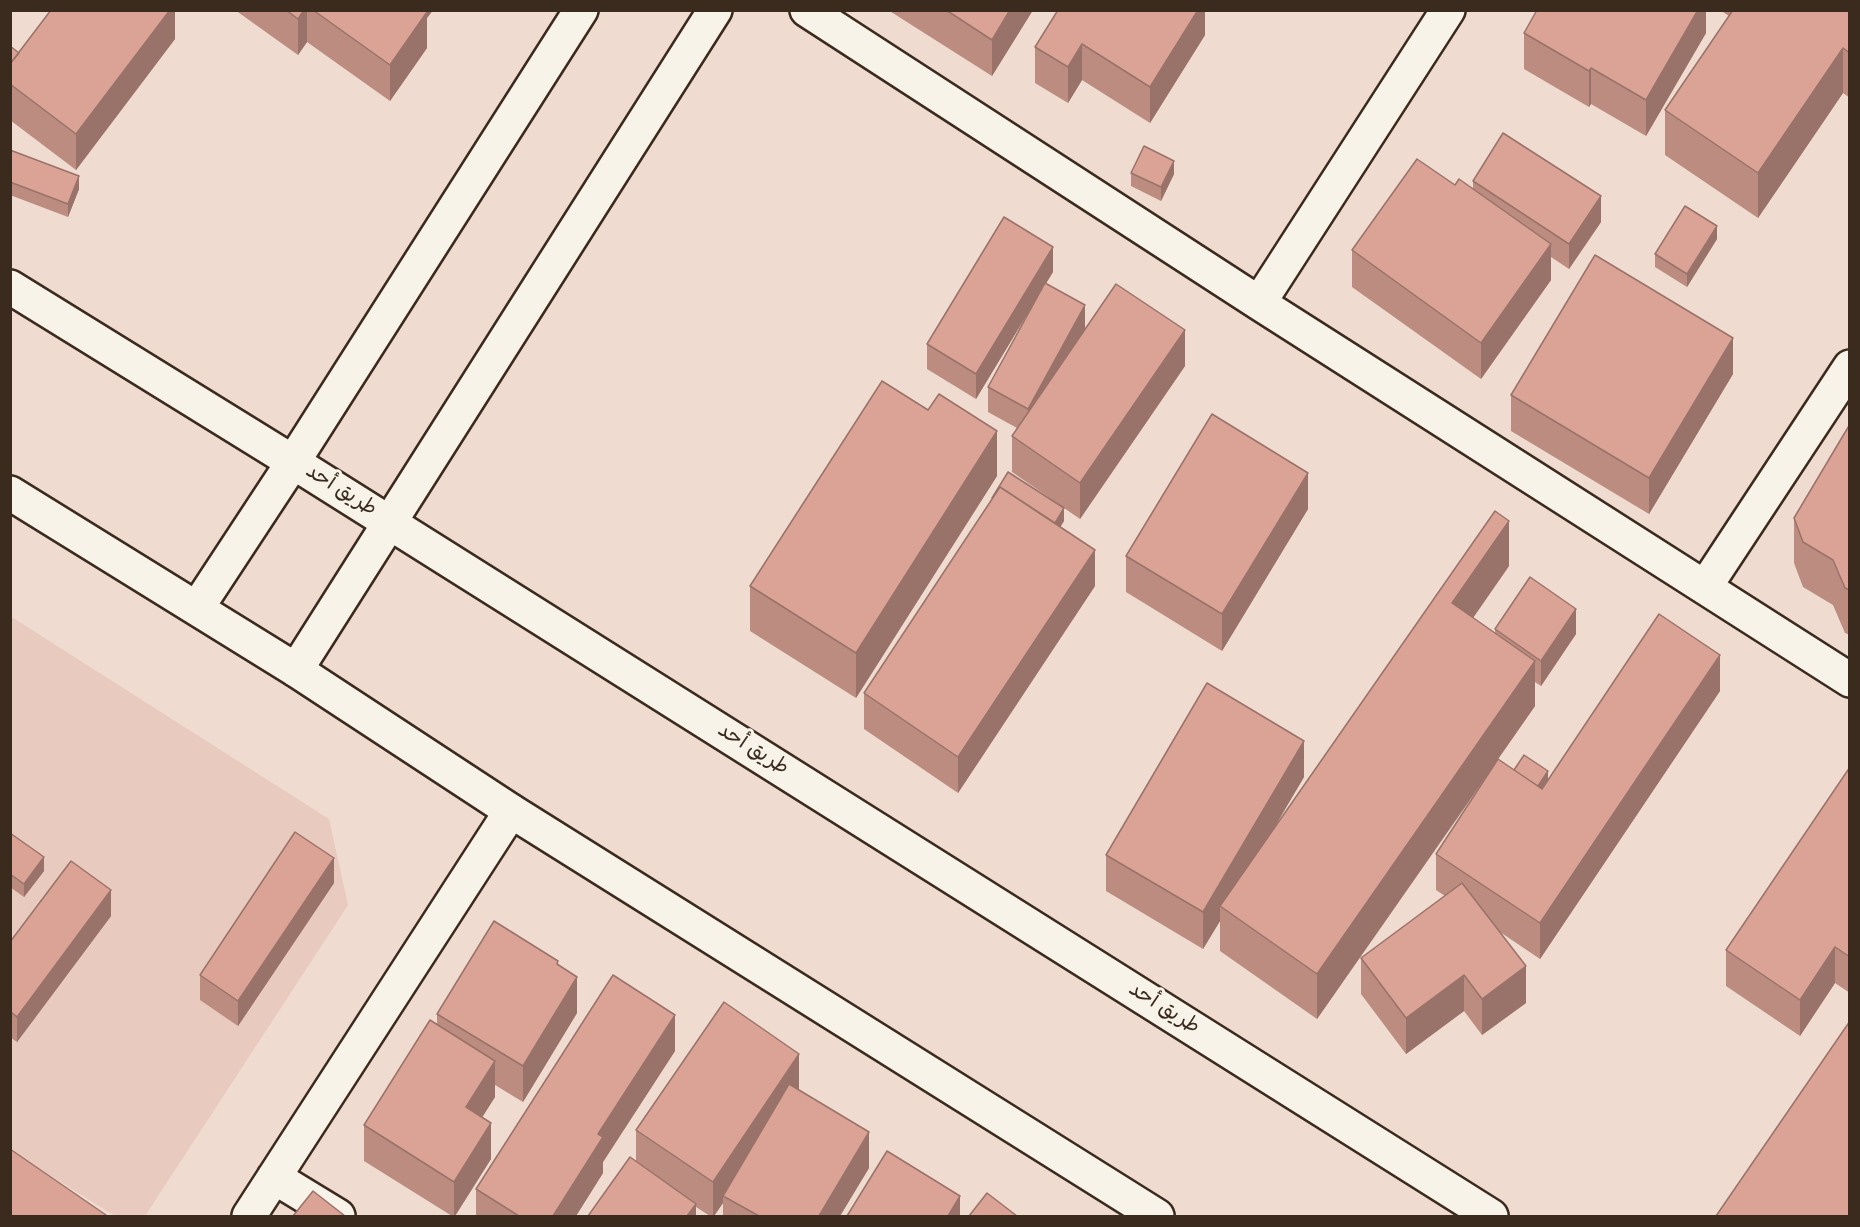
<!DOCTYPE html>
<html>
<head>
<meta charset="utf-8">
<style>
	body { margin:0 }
	#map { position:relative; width:1860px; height:1227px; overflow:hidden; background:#efdbcf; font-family:"Gochi Hand",sans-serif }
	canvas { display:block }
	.frame { position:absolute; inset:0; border:12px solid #3b2a1e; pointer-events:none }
</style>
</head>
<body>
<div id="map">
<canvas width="1860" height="1227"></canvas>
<div class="frame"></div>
</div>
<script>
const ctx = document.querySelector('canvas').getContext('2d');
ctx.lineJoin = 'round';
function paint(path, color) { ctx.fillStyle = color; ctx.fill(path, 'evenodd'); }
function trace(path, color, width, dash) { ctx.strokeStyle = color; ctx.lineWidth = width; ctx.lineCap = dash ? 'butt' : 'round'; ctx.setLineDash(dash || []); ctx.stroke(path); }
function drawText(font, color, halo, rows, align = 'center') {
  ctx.font = font + ' "Gochi Hand","Playpen Sans Arabic",sans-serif'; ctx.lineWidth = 6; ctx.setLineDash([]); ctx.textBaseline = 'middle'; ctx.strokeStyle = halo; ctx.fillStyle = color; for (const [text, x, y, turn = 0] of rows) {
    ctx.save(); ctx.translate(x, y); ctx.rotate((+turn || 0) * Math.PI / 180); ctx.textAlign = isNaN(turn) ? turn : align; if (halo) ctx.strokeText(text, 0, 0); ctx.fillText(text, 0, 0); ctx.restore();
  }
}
const built = new Path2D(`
	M10,616L329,819L348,905L145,1216H115L11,1151Z`);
const street = new Path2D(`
	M807,10L1259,303L1850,680
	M1259,303L1448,10
	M1705,587L1850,367
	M274,1177L338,1216
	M249,1216L511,811`);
const secondary = new Path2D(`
	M197,608L293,462L581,10
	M296,670L715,10`);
const primary = new Path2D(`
	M10,287L293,462L1491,1216
	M10,493L296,670L511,811L1157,1216`);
const wall = new Path2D(`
	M175,10V39L76,170L10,120V46L19,53Z
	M235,10H433L427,18V48L390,101L307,42L298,55Z
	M888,10H1033L992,76Z
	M1205,10V35L1150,123L1082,80L1068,103L1035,83V47Z
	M1706,10V33L1646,136L1591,104L1589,107L1524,69V33Z
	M1720,10H1850V98L1843,93L1758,218L1665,155V110L1729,16Z
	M10,150L79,189L68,217L10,195Z
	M1131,173L1174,174L1161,201L1131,186Z
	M1473,181L1601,222L1569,269L1551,257V280L1481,379L1352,287V250L1455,185L1473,188Z
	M1717,239L1687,287L1655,267V254Z
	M1053,272L1046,283L1085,329L1185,366L1080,519L1012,472V436L1017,428L988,412V387L1031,307L976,399L927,369V344Z
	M1733,374L1649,514L1511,431V395Z
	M1850,424V635L1845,633L1833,605L1803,587L1794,563V518Z
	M997,476L856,698L750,631V586Z
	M1308,509L1222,651L1126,592V556Z
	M1064,521L1060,527L1095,586L958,793L864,729V693Z
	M1509,566L1473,618L1495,633V629L1576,634L1541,686L1535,682V706L1498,759L1514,770L1548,780L1720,691L1540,959L1500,932L1526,1003L1482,1035L1464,1011L1406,1054L1361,994V958L1445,896L1436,890V854L1496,763L1317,1019L1220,951V921L1203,949L1106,891V855L1304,777L1276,824Z
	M1850,767V993L1835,983L1800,1036L1726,986V950Z
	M10,833L44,871L24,897L10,887Z
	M334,883L238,1026L200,1000V975Z
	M111,916L17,1042L10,1037V942Z
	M577,1013L523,1102L495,1085V1097L482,1117L491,1159L455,1216H452L364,1161V1125L437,1024V1014Z
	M675,1051L603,1162V1173L576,1216H476V1189Z
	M799,1091L869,1168L840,1216H723V1203L714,1216H710L696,1207V1216L636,1162V1130Z`);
const shadedWall = new Path2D(`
	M170,10H175V39L76,170V134Z
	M304,10H307V42L298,55V19Z
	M413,10H433L427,18V48L390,101V65Z
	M1010,10H1033L992,76V40Z
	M1198,10H1205V35L1150,123V87Z
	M1698,10H1706V33L1646,136V100Z
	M1082,44V80L1068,103V67Z
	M1843,48V93L1758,218V173Z
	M1591,68V104L1589,107V71Z
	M1174,161V174L1161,201V187Z
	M79,176V189L68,217V204Z
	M1601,196V222L1569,269V244Z
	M1717,226V239L1687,287V274Z
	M1551,244V280L1481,379V343Z
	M1053,247V272L976,399V374Z
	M1085,305V330L1028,434V409Z
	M1185,330V366L1080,519V483Z
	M1733,338V374L1649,514V478Z
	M997,431V476L856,698V653Z
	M1308,473V509L1222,651V614Z
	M1064,508V521L1048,547V534Z
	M1509,521V566L1452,648V603Z
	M1095,550V586L958,793V757Z
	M1576,609V634L1541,686V661Z
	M1720,655V691L1540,959V923Z
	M1535,661V706L1317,1019V974Z
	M1304,741V777L1226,910L1220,906V921L1203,949V912Z
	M1548,771V784L1536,802V789Z
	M44,857V871L24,897V884Z
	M334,858V883L238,1026V1001Z
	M111,890V916L17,1042V1017Z
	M1835,947V983L1800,1036V1000Z
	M1526,966V1003L1482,1035V999Z
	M1464,975V1011L1406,1054V1018Z
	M577,977V1013L523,1102V1066Z
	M675,1015V1051L603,1162V1173L576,1216H553L598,1134Z
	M799,1054V1091L723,1196V1203L714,1216H713V1182Z
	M495,1061V1097L466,1143V1107Z
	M491,1123V1159L455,1216H454V1182Z
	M869,1132V1168L840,1216H819Z
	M960,1196V1216H948Z
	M696,1204V1216H687Z`);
const building = new Path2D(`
	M51,10H170L76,134L10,84V64Z
	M286,10H304L298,19Z
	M313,10H425L427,12L390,65Z
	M946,10H1010L992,40Z
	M1058,10H1198L1150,87L1082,44L1068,67L1035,47Z
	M1537,10H1698L1646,100L1591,68L1589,71L1524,33Z
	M1733,10H1850V53L1843,48L1758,173L1665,110Z
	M10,46L19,53L10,64Z
	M1503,133L1601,196L1569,244L1473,181Z
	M1144,146L1174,161L1161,187L1131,173Z
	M10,150L79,176L68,204L10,182Z
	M1417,159L1455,185L1459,179L1551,244L1481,343L1352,250Z
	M1685,206L1717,226L1687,274L1655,254Z
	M1004,217L1053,247L976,374L927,344Z
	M1595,255L1733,338L1649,478L1511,395Z
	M1045,283L1085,305L1028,409L988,387Z
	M1116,284L1185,330L1080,483L1012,436Z
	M882,381L928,410L939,394L997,431L856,653L750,586Z
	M1212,414L1308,473L1222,614L1126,556Z
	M1850,424V590L1845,588L1833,560L1803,542L1794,518Z
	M1008,472L1064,508L1055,523L1000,487L992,498Z
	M1000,487L1095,550L958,757L864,693Z
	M1495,511L1509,521L1452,603L1535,661L1317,974L1220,906Z
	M1530,577L1576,609L1541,661L1495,629Z
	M1659,614L1720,655L1540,923L1436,854L1498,759L1542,789Z
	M1207,683L1304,741L1203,912L1106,855Z
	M1524,755L1548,771L1538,786L1514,770Z
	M1850,767V957L1835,947L1800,1000L1726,950Z
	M295,832L334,858L238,1001L200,975Z
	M10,833L44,857L24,884L10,874Z
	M71,861L111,890L17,1017L10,1011V942Z
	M1462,883L1526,966L1482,999L1464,975L1406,1018L1361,958Z
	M494,921L558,961L557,964L577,977L523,1066L437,1014Z
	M613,975L675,1015L598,1134L603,1137L553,1216H519L476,1189Z
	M724,1002L799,1054L713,1182L636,1130Z
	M430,1020L495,1061L466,1107L491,1123L454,1182L364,1125Z
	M1850,1021V1216H1716Z
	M789,1084L869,1132L819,1216H759L723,1196Z
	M10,1149L106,1215L105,1216H10Z
	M887,1151L960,1196L948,1216H847Z
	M630,1157L696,1204L687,1216H588Z
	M313,1191L345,1216H293Z
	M987,1193L1017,1216H969Z`);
const streetNames = [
	["طريق أحد",340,492,32],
	["طريق أحد",752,751,32],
	["طريق أحد",1163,1010,32]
];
paint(built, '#e9cabe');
trace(street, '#3b2a1e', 38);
trace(secondary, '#3b2a1e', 38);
trace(primary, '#3b2a1e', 38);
trace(street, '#f7f3e8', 33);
trace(secondary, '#f7f3e8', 33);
trace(primary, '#f7f3e8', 33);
paint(wall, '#bc8c81');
paint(shadedWall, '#997269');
paint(building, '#dba396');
trace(building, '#997269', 1.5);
drawText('21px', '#3b2a1e', '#f7f3e8', streetNames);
</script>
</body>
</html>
